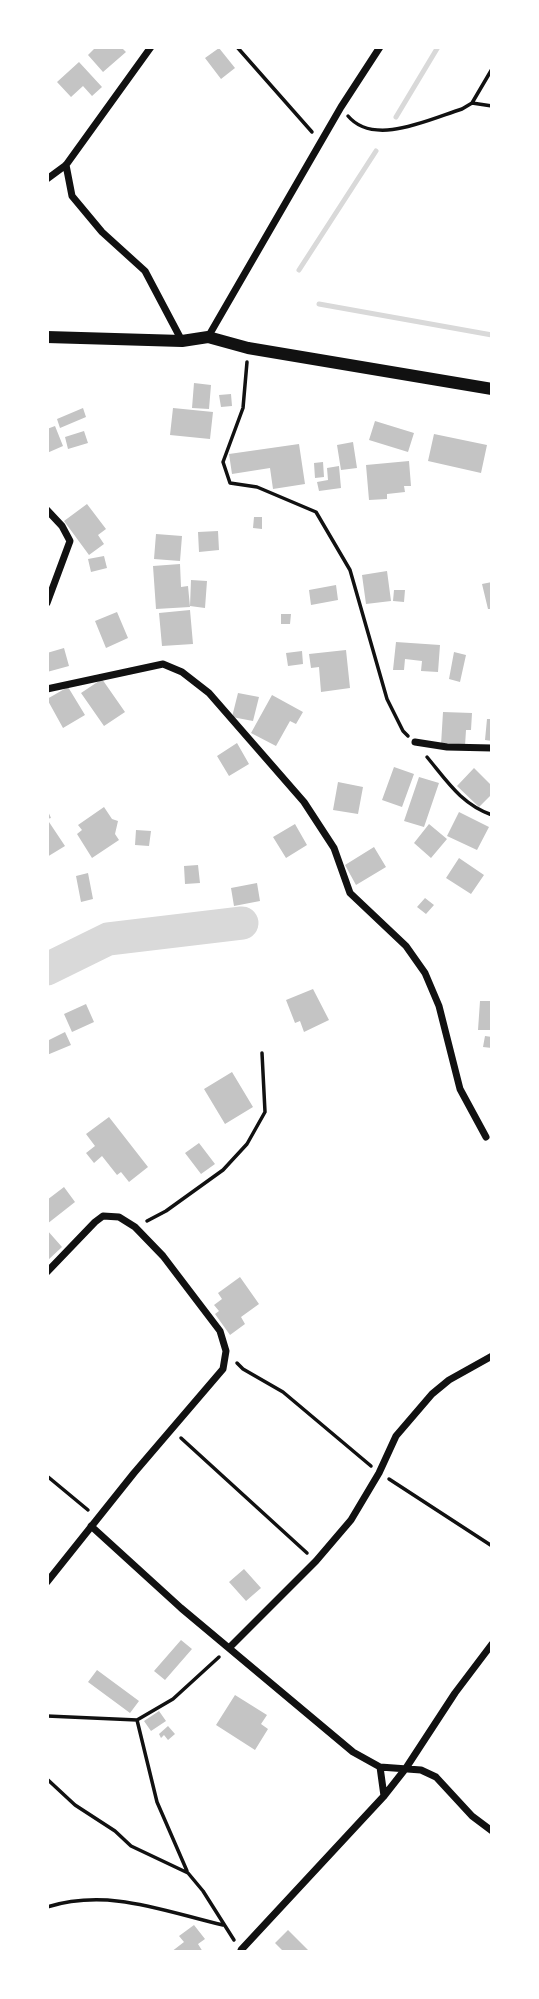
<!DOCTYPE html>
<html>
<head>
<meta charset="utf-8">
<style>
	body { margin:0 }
	#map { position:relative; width:539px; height:1999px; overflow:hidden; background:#fff; font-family:"Archivo Narrow",sans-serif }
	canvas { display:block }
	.frame { position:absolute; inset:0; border:49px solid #fff; pointer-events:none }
</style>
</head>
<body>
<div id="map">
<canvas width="539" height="1999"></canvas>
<div class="frame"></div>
</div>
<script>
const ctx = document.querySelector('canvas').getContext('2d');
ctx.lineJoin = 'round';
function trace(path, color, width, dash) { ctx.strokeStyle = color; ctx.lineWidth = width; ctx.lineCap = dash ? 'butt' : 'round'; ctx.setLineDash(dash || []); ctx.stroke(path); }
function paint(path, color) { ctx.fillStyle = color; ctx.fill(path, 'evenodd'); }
const stream = new Path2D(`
	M396,117L438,47
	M299,270L376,151
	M319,304L492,335`);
const river = new Path2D(`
	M47,969L108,939L242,923`);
const building = new Path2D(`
	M96,47H121L126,52L103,72L88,55Z
	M219,48L235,68L221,79L205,58Z
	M79,62L102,87L92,96L83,86L71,97L57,82Z
	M194,383L211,385L209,409L192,408Z
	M231,394L232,406L221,407L219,395Z
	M83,408L86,417L60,428L57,419Z
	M173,408L213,412L210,439L170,435Z
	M375,421L414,433L408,452L369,440Z
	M55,426L63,446L47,453V429Z
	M84,431L88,443L68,449L65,437Z
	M434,434L487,445L481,473L428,461Z
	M353,442L357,468L341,470L337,445Z
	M299,444L305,484L273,489L270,468L232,474L229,454Z
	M409,461L411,486H404L405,492L387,494V499L369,500L366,465Z
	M323,462L324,477L315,478L314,463Z
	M339,466L341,488L319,491L317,482L328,480L327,468Z
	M87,504L106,529L98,535L104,544L89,555L64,521Z
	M254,517H262V529L253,528Z
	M218,531L219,550L199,552L198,532Z
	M156,534L182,536L180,561L154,559Z
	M104,556L107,568L91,572L88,559Z
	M180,564L181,587L188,586L190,607L156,609L153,566Z
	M387,571L391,601L366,604L362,575Z
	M191,580L207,581L205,608L190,606Z
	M492,582V609H488L482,584Z
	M336,585L338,600L311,605L309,590Z
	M394,590H405L404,602L393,601Z
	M190,610L193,644L162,646L159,613Z
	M117,612L128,638L106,648L95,621Z
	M281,614H291L290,624H281Z
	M396,642L440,645L438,672L421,671L422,661L405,659L404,670H393Z
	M64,648L69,666L47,672V653Z
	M346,650L350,688L321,692L319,667L311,668L309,654Z
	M302,651L303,664L288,666L286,653Z
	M454,652L466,655L460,682L449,679Z
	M102,679L125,712L104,726L81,693Z
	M68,687L85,715L63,728L47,699Z
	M238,693L259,697L253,721L232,717Z
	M272,695L303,712L296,724L290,721L276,746L251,733Z
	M443,712L472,713L471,730H466L465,746L441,745Z
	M487,719H492V741L485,740Z
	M237,743L249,764L229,776L217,756Z
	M394,767L414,774L402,807L382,800Z
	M474,768L492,786V794L479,807L457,786Z
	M419,777L439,783L424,827L404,821Z
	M338,782L363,787L358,814L333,810Z
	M104,807L112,819L118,821L115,834L119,840L92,858L77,834L82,830L78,825Z
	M47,809L51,818L47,819L65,846L47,857Z
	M459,812L489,827L477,850L447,836Z
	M295,824L307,845L286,858L273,837Z
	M429,824L447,839L431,858L414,843Z
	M136,830L151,831L149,846L135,845Z
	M374,847L386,867L356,885L345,865Z
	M459,858L484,875L471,894L446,878Z
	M198,865L200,883L185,884L184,866Z
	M88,873L93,899L81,902L76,876Z
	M257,883L260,901L234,906L231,888Z
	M425,898L434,905L426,914L417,907Z
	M313,989L329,1020L304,1032L300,1021L295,1023L286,1000Z
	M480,1001H492V1030H478Z
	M86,1004L94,1022L72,1032L64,1014Z
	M65,1032L71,1045L47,1055V1041Z
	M485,1036L492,1037V1048L483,1047Z
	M232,1072L253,1107L225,1124L204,1089Z
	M109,1117L148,1167L129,1182L121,1172L117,1175L102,1156L94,1163L86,1153L95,1146L86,1134Z
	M199,1143L215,1164L201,1174L185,1153Z
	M64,1187L75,1202L47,1224V1200Z
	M47,1230L62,1247L47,1261Z
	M240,1277L259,1304L241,1317L245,1324L230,1335L215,1314L219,1311L214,1305L222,1299L218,1293Z
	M244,1569L261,1588L246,1601L229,1582Z
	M181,1640L192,1649L165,1680L154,1671Z
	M97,1670L139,1701L130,1713L88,1682Z
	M235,1695L267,1715L261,1724L268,1729L255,1750L216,1725Z
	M159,1711L166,1721L151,1731L144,1721Z
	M168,1726L175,1734L168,1740L164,1735L161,1738L159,1734Z
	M194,1925L205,1939L198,1944L203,1952H171L184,1942L179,1936Z
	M288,1930L310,1952H284L275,1943Z`);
const path = new Path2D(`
	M237,47L312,132
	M472,103L492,106
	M348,116C374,147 430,119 462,109L472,103L492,69
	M247,362L243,408L223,462L230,483L257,487L316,512L350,570L387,699L403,731L408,736
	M427,757C447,781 461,804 492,815
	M147,1221L166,1211L223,1170L247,1144L265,1112L262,1053
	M237,1363L243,1369L283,1392L371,1466
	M181,1438L307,1553
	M47,1476L88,1510
	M389,1479L492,1546
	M47,1716L137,1720L173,1699L219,1657
	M137,1720L157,1802L187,1871
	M47,1779L75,1805L115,1831L131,1846L188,1873L203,1891L234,1940
	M47,1907C109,1888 163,1911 223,1925`);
const minor = new Path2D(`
	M66,165L72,196L102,232L145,271L182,341
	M47,179L66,165L151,47
	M208,337L341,107L380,47
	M47,510L62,526L70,541L47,603
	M47,689L163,664L182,672L209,693L304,802L334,848L350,893L406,946L425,973L439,1006L460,1089L486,1137
	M415,742L447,747L492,748
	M47,1272L95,1222L103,1216L119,1217L135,1227L163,1256L220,1331L226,1351L223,1369L134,1473L47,1582
	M91,1526L181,1608L353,1752L380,1767L421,1770L436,1777L472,1816L492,1831
	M230,1647L316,1561L351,1520L379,1473L396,1436L432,1394L449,1380L492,1356
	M380,1767L384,1796
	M242,1952L241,1950L384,1796L406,1768L455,1693L492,1644`);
const secondary = new Path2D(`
	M47,337L182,341L208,337L248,348L492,389`);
trace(stream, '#d9d9d9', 5);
trace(river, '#d9d9d9', 33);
paint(building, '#c4c4c4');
trace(path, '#111', 3.5);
trace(minor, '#111', 7);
trace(secondary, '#111', 12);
</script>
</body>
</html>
